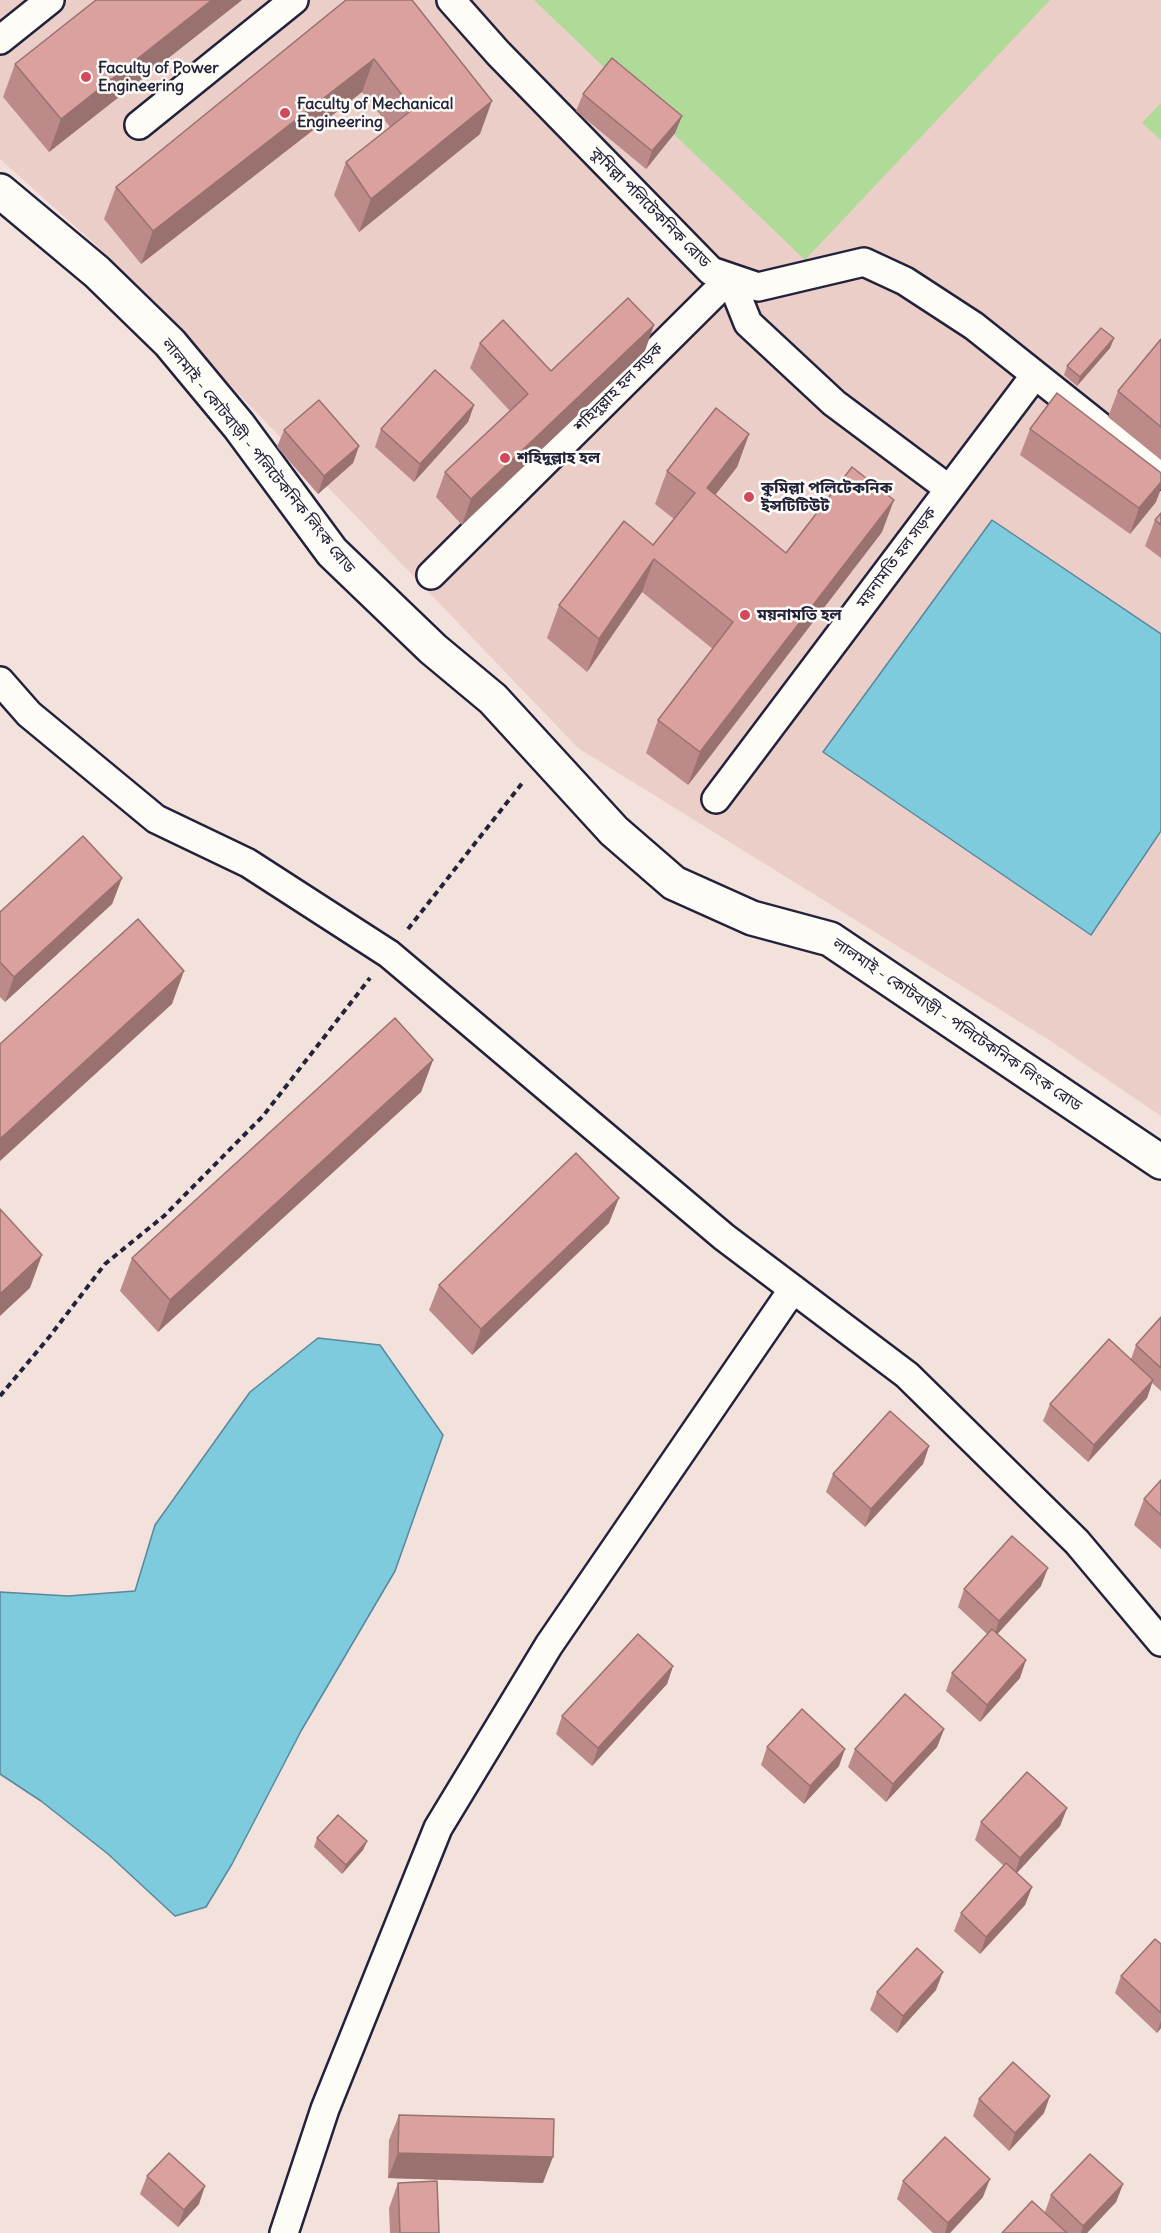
<!DOCTYPE html>
<html>
<head>
<meta charset="utf-8">
<style>
	body { margin:0 }
	canvas { display:block; background:#f3e1dc }
</style>
</head>
<body>
<canvas width="1161" height="2233"></canvas>
<script>
const ctx = document.querySelector('canvas').getContext('2d');
ctx.lineJoin = 'round';
function paint(path, color) { ctx.fillStyle = color; ctx.fill(path, 'evenodd'); }
function trace(path, color, width, dash) { ctx.strokeStyle = color; ctx.lineWidth = width; ctx.lineCap = dash ? 'butt' : 'round'; ctx.setLineDash(dash || []); ctx.stroke(path); }
function drawText(font, color, halo, rows, align = 'center') {
  ctx.font = font + ' Delius,"Noto Sans Bengali",sans-serif'; ctx.lineWidth = 5; ctx.setLineDash([]); ctx.textBaseline = 'middle'; ctx.strokeStyle = halo; ctx.fillStyle = color; for (const [text, x, y, turn = 0] of rows) {
    ctx.save(); ctx.translate(x, y); ctx.rotate((+turn || 0) * Math.PI / 180); ctx.textAlign = isNaN(turn) ? turn : align; if (halo) ctx.strokeText(text, 0, 0); ctx.fillText(text, 0, 0); ctx.restore();
  }
}
const built = new Path2D(`
	M0,0H1161V1116L1049,1040L578,748L98,247L0,159Z`);
const green = new Path2D(`
	M534,0H1050L805,260Z
	M1161,103V140L1142,123Z`);
const water = new Path2D(`
	M992,520L1161,634V831L1091,935L823,752Z
	M318,1338L380,1345L443,1435L395,1571L301,1731L232,1864L206,1907L175,1916L108,1854L41,1801L0,1774V1592L68,1596L135,1591L155,1525L250,1392Z`);
const path = new Path2D(`
	M408,929L523,782
	M0,1396L50,1336L105,1264L164,1216L263,1116L370,978`);
const street = new Path2D(`
	M451,0L498,53L711,271L758,287L864,262L905,281L974,326L1161,475
	M0,40L50,0
	M139,125L294,0
	M431,575L730,278L748,323L834,403L949,489
	M0,681L29,714L156,819L248,863L389,954L724,1237L907,1375L1077,1542L1161,1642
	M716,799L1035,375
	M284,2233L325,2109L438,1828L549,1645L793,1289`);
const secondary = new Path2D(`
	M0,191L97,272L170,343L239,426L332,552L433,649L493,699L614,831L674,883L752,918L830,939L1161,1162`);
const wall = new Path2D(`
	M242,0L49,152L3,97L15,64Z
	M346,0L480,134L359,232L334,195L346,162L390,127L362,92L141,264L104,219L116,187Z
	M583,94L682,116L675,133L646,169L576,111Z
	M1114,338L1110,348L1077,386L1064,375L1067,366Z
	M1161,339V460L1108,417L1118,391Z
	M480,343L551,371L645,351L462,525L436,497L445,472L510,411L470,368Z
	M474,405L468,422L414,482L375,447L381,429Z
	M1030,429L1156,502L1130,534L1020,455Z
	M284,430L359,446L353,463L318,494L277,447Z
	M749,434L737,467L715,495L786,553L882,532L688,785L646,753L658,720L713,649L642,592L587,672L547,638L559,605L653,545L674,519L655,504L667,471Z
	M1161,513V558L1145,546L1155,520Z
	M122,878L112,904L5,1002L0,997V912Z
	M433,1060L421,1092L158,1332L120,1291L132,1258Z
	M609,1223L472,1355L429,1310L439,1285Z
	M1161,1317V1391L1152,1383L1147,1398L1088,1462L1043,1421L1050,1404L1131,1359L1136,1345Z
	M929,1446L923,1464L865,1527L826,1492L833,1474Z
	M1161,1480V1549L1134,1525L1144,1499Z
	M1041,1586L997,1634L1020,1678L980,1722L946,1691L952,1673L987,1634L958,1607L964,1589Z
	M673,1666L667,1684L592,1766L556,1734L562,1716Z
	M944,1729L937,1747L886,1802L848,1767L855,1749Z
	M767,1747L839,1766L804,1804L761,1765Z
	M1067,1808L1060,1826L1017,1873L1032,1887L1025,1905L980,1954L954,1931L961,1913L1004,1866L975,1840L981,1822Z
	M317,1838L367,1841L363,1850L342,1874L314,1847Z
	M1161,1944V2028L1157,2033L1115,1993L1121,1976Z
	M936,1990L897,2033L870,2010L877,1992Z
	M979,2099L1044,2113L1009,2151L973,2116Z
	M399,2115L543,2183L388,2178L389,2140Z
	M147,2176L199,2204L178,2227L140,2194Z
	M903,2181L983,2197L950,2233H933L897,2199Z
	M398,2183L439,2233H390L389,2208Z
	M1123,2184L1116,2202L1087,2233H1002L1045,2212L1051,2195Z`);
const shadedWall = new Path2D(`
	M212,0H242L49,152L61,119Z
	M374,59L362,92L141,264L153,231Z
	M492,101L480,134L359,232L371,199Z
	M682,116L675,133L646,169L652,151Z
	M654,325L645,351L462,525L471,499Z
	M1114,338L1110,348L1077,386L1080,377Z
	M474,405L468,422L414,482L420,464Z
	M749,434L737,467L695,521L707,488Z
	M359,446L353,463L318,494L324,476Z
	M1161,482V489L1156,502L1130,534L1139,508Z
	M894,500L882,532L688,785L700,752Z
	M654,559L642,592L587,672L599,639Z
	M122,878L112,904L5,1002L14,977Z
	M184,971L172,1004L0,1161V1139Z
	M433,1060L421,1092L158,1332L170,1300Z
	M619,1198L609,1223L472,1355L481,1329Z
	M42,1255L30,1288L0,1316V1294Z
	M1153,1380L1147,1398L1088,1462L1094,1445Z
	M929,1446L923,1464L865,1527L871,1509Z
	M1048,1568L1041,1586L993,1639L999,1621Z
	M1026,1660L1020,1678L980,1722L987,1705Z
	M673,1666L667,1684L592,1766L598,1748Z
	M944,1729L937,1747L886,1802L893,1784Z
	M845,1749L839,1766L804,1804L810,1786Z
	M1067,1808L1060,1826L1014,1876L1020,1858Z
	M367,1841L363,1850L342,1874L346,1865Z
	M1032,1887L1025,1905L980,1954L986,1937Z
	M943,1972L936,1990L897,2033L903,2016Z
	M1161,2021V2028L1157,2033Z
	M1050,2096L1044,2113L1009,2151L1015,2133Z
	M398,2153L553,2157L543,2183L388,2178Z
	M990,2179L983,2197L950,2233H945L948,2223Z
	M1123,2184L1116,2202L1087,2233H1081L1083,2226Z
	M205,2186L199,2204L178,2227L184,2210Z`);
const building = new Path2D(`
	M96,0H212L61,119L15,64Z
	M346,0H412L492,101L371,199L346,162L413,109L374,59L153,231L116,187Z
	M612,58L682,116L652,151L583,94Z
	M628,298L654,325L471,499L445,472L528,394L480,343L503,320L551,371Z
	M1101,328L1114,338L1080,377L1067,366Z
	M1161,339V427L1118,391Z
	M435,370L474,405L420,464L381,429Z
	M1057,393L1161,473V482L1139,508L1030,429Z
	M319,400L359,446L324,476L284,430Z
	M716,408L749,434L707,488L786,553L852,467L894,500L700,752L658,720L733,622L654,559L599,639L559,605L624,521L653,545L695,493L667,471Z
	M1161,513V525L1155,520Z
	M83,836L122,878L14,977L0,962V912Z
	M138,919L184,971L0,1139V1044Z
	M395,1018L433,1060L170,1300L132,1258Z
	M576,1153L619,1198L481,1329L439,1285Z
	M0,1209L42,1255L0,1294Z
	M1161,1317V1368L1136,1345Z
	M1109,1339L1153,1380L1094,1445L1050,1404Z
	M890,1411L929,1446L871,1509L833,1474Z
	M1161,1480V1515L1144,1499Z
	M1012,1536L1048,1568L999,1621L964,1589Z
	M992,1629L1026,1660L987,1705L952,1673Z
	M638,1634L673,1666L598,1748L562,1716Z
	M905,1694L944,1729L893,1784L855,1749Z
	M802,1709L845,1749L810,1786L767,1747Z
	M1027,1772L1067,1808L1020,1858L981,1822Z
	M338,1815L367,1841L346,1865L317,1838Z
	M1006,1863L1032,1887L986,1937L961,1913Z
	M1155,1939L1161,1944V2013L1121,1976Z
	M917,1948L943,1972L903,2016L877,1992Z
	M1013,2062L1050,2096L1015,2133L979,2099Z
	M399,2115L554,2119L553,2157L398,2153Z
	M945,2137L990,2179L948,2223L903,2181Z
	M169,2153L205,2186L184,2210L147,2176Z
	M1090,2154L1123,2184L1083,2226L1051,2195Z
	M437,2181L439,2233H400L398,2183Z
	M1032,2201L1067,2233H1002Z`);
const markers = [
	[86,77,6,"#d1495b"],
	[285,113,6,"#d1495b"],
	[505,458,6,"#d1495b"],
	[749,497,6,"#d1495b"],
	[745,615,6,"#d1495b"]
];
const poiNames = [
	["Faculty of Power",98,68],
	["Engineering",98,86],
	["Faculty of Mechanical",297,104],
	["Engineering",297,122],
	["শহিদুল্লাহ হল",517,458],
	["কুমিল্লা পলিটেকনিক",761,488],
	["ইন্সটিটিউট",761,506],
	["ময়নামতি হল",757,615]
];
const streetNames = [
	["কুমিল্লা পলিটেকনিক রোড",650,208,45],
	["শহিদুল্লাহ হল সড়ক",619,388,-45],
	["লালমাই - কোটবাড়ী - পলিটেকনিক লিংক রোড",258,456,51],
	["ময়নামতি হল সড়ক",897,558,-53],
	["লালমাই - কোটবাড়ী - পলিটেকনিক লিংক রোড",957,1025,34]
];
paint(built, '#eccec9');
paint(green, '#b0da97');
paint(water, '#7dcbdc');
trace(water, '#59879c', 1.5);
trace(street, '#22223b', 32);
trace(secondary, '#22223b', 38);
trace(path, '#22223b', 4, [6, 4.5]);
trace(street, '#fdfcf7', 27);
trace(secondary, '#fdfcf7', 33);
paint(wall, '#bc8a88');
paint(shadedWall, '#99716f');
paint(building, '#dba19e');
trace(building, '#99716f', 1.5);
for (const [x, y, r, color] of markers) { const dot = new Path2D(); dot.arc(x, y, r, 0, 2 * Math.PI); ctx.fillStyle = color; ctx.fill(dot); trace(dot, '#fdfcf7', 2); }
drawText('bold 16px', '#22223b', '#fdfcf7', poiNames, 'left');
drawText('16px', '#22223b', '#fdfcf7', streetNames);
</script>
</body>
</html>
